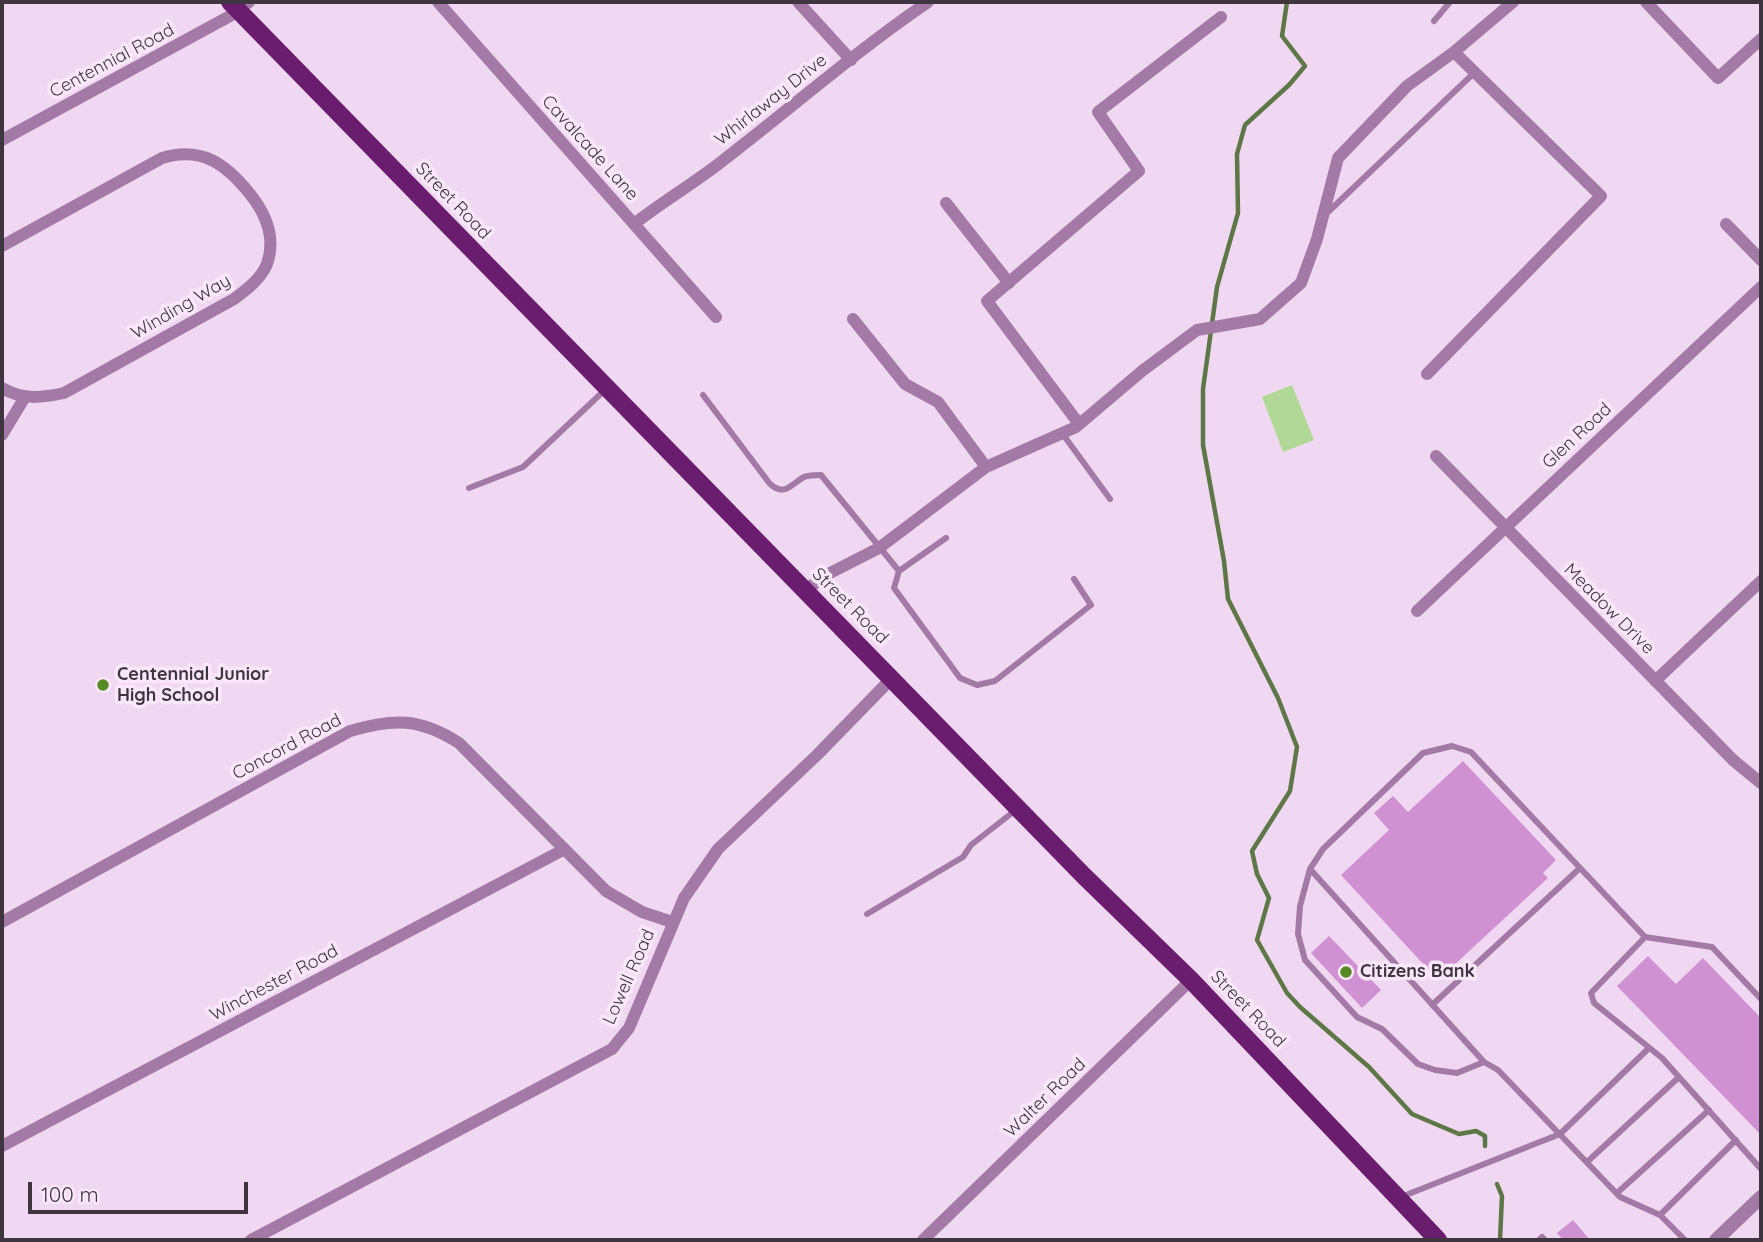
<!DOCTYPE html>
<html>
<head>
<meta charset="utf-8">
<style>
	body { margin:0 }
	#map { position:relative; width:1763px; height:1242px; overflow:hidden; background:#f1d8f2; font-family:Quicksand,sans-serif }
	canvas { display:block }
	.frame { position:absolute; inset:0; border:4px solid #3f353f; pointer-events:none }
	.scale { position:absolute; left:28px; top:1182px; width:220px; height:32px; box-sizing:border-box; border:4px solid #3f353f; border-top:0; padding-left:9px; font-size:21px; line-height:24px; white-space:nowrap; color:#3f353f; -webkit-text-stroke:5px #fbe7fc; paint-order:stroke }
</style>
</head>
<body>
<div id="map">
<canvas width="1763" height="1242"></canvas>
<div class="frame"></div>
<div class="scale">100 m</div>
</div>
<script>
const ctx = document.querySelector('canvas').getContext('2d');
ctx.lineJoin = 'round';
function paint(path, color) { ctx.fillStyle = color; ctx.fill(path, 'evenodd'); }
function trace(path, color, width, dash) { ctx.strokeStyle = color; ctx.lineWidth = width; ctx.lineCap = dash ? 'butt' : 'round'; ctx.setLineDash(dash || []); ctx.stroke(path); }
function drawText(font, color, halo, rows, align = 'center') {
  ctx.font = font + ' Quicksand,sans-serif'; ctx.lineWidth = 7; ctx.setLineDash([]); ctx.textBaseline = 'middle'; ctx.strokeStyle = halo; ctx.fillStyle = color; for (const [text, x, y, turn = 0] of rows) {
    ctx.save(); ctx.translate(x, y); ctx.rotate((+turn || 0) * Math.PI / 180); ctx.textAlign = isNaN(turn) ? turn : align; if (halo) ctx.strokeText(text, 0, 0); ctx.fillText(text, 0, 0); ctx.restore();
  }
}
const green = new Path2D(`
	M1292,385L1314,440L1283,452L1262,397Z`);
const stream = new Path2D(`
	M1287,2L1282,36L1305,66L1289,85L1245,125L1237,154L1238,213L1217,287L1203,389V445L1224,561L1228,599L1278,698L1297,747L1290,791L1252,851L1257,874L1269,898L1257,940L1287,993L1300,1007L1369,1067L1412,1114L1459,1134L1476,1131L1485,1136V1146
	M1497,1184L1502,1196L1500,1240`);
const building = new Path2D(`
	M1463,761L1556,860L1543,873L1548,878L1438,980L1341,875L1389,830L1374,813L1393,796L1408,812Z
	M1329,936L1381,990L1362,1008L1311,953Z
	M1648,956L1676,984L1703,958L1761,1018V1135L1617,986Z
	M1573,1220L1590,1240H1563L1557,1233Z`);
const service = new Path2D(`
	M1434,21L1450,2
	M1327,213L1475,72
	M703,395L770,484C785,497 791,484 804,477C809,475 816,475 821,475L899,571L894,588L960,678L977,685L995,681L1091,605L1074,579
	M1062,433L1110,499
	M469,488L523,467L607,388
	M899,571L946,538
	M1310,869L1300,906L1298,934L1305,960L1357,1017L1382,1029L1418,1064L1435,1070L1457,1073L1484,1062
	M867,914L963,857L971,845L1017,809
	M1645,937L1591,993L1594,1003L1662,1058L1761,1169
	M1432,1005L1580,868
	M1587,1162L1679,1077
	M1617,1193L1709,1110
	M1401,1197L1560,1134L1649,1048
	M1660,1215L1736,1140
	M1539,1240L1542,1237L1545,1240
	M1685,1240L1660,1215L1620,1197L1498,1070L1484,1062L1310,869L1323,849L1423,753L1452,746L1471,752L1645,937L1712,947L1761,999`);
const minor = new Path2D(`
	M438,2L716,317
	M798,2L851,60
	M1646,2L1718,78L1761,39
	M2,140L230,16L249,2
	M946,203L1009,283
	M634,224C662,202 693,184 721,162C790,109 856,51 928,2
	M1726,224L1761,260
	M2,246L162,158C202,146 226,164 250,194C266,214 276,238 267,264C261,279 246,290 234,299L64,393C41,398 22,400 2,388
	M853,319L905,384L938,402L986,467
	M1427,374L1601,196L1454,52
	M1079,424L987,301L1139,171L1098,112L1221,17
	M2,435L25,397
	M1436,456L1733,760L1761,783
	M805,590L830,573L879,548L986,467L1076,427L1142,371L1197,330L1260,319L1301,283L1317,239L1338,158L1407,86L1454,52L1513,2
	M1417,611L1761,287
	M1655,681L1761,581
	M2,922L350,731C394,718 420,718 459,743L606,891L642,912L672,922
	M2,1146L563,850
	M251,1240L612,1049L629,1028L684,898L718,849L818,754L892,678
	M923,1240L1191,980`);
const tertiary = new Path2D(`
	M1716,1240L1761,1197`);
const primary = new Path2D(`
	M230,2L1084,876L1191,980L1438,1240`);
const markers = [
	[103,685,7,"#568a22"],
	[1346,972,7,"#568a22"]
];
const streetNames = [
	["Centennial Road",112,61,-28],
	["Whirlaway Drive",771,100,-38],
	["Cavalcade Lane",590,148,48],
	["Street Road",453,201,46],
	["Winding Way",181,307,-30],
	["Glen Road",1577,436,-43],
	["Street Road",850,606,45],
	["Meadow Drive",1609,609,45],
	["Concord Road",287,747,-28],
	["Lowell Road",629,977,-66],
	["Winchester Road",274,983,-28],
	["Street Road",1248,1009,46],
	["Walter Road",1045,1098,-44]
];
const poiNames = [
	["Centennial Junior",117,675],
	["High School",117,696],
	["Citizens Bank",1360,972]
];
paint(green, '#b1d896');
trace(stream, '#5d7846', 4.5);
paint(building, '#cf91d1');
trace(service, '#a37aa5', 6);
trace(minor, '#a37aa5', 12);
trace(tertiary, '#a37aa5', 14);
trace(primary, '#6a1d6f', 18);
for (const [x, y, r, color] of markers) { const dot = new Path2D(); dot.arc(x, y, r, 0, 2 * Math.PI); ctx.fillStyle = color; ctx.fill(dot); trace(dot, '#fbe7fc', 2.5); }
drawText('18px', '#3f353f', '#fbe7fc', streetNames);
drawText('bold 18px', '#3f353f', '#fbe7fc', poiNames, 'left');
</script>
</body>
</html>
